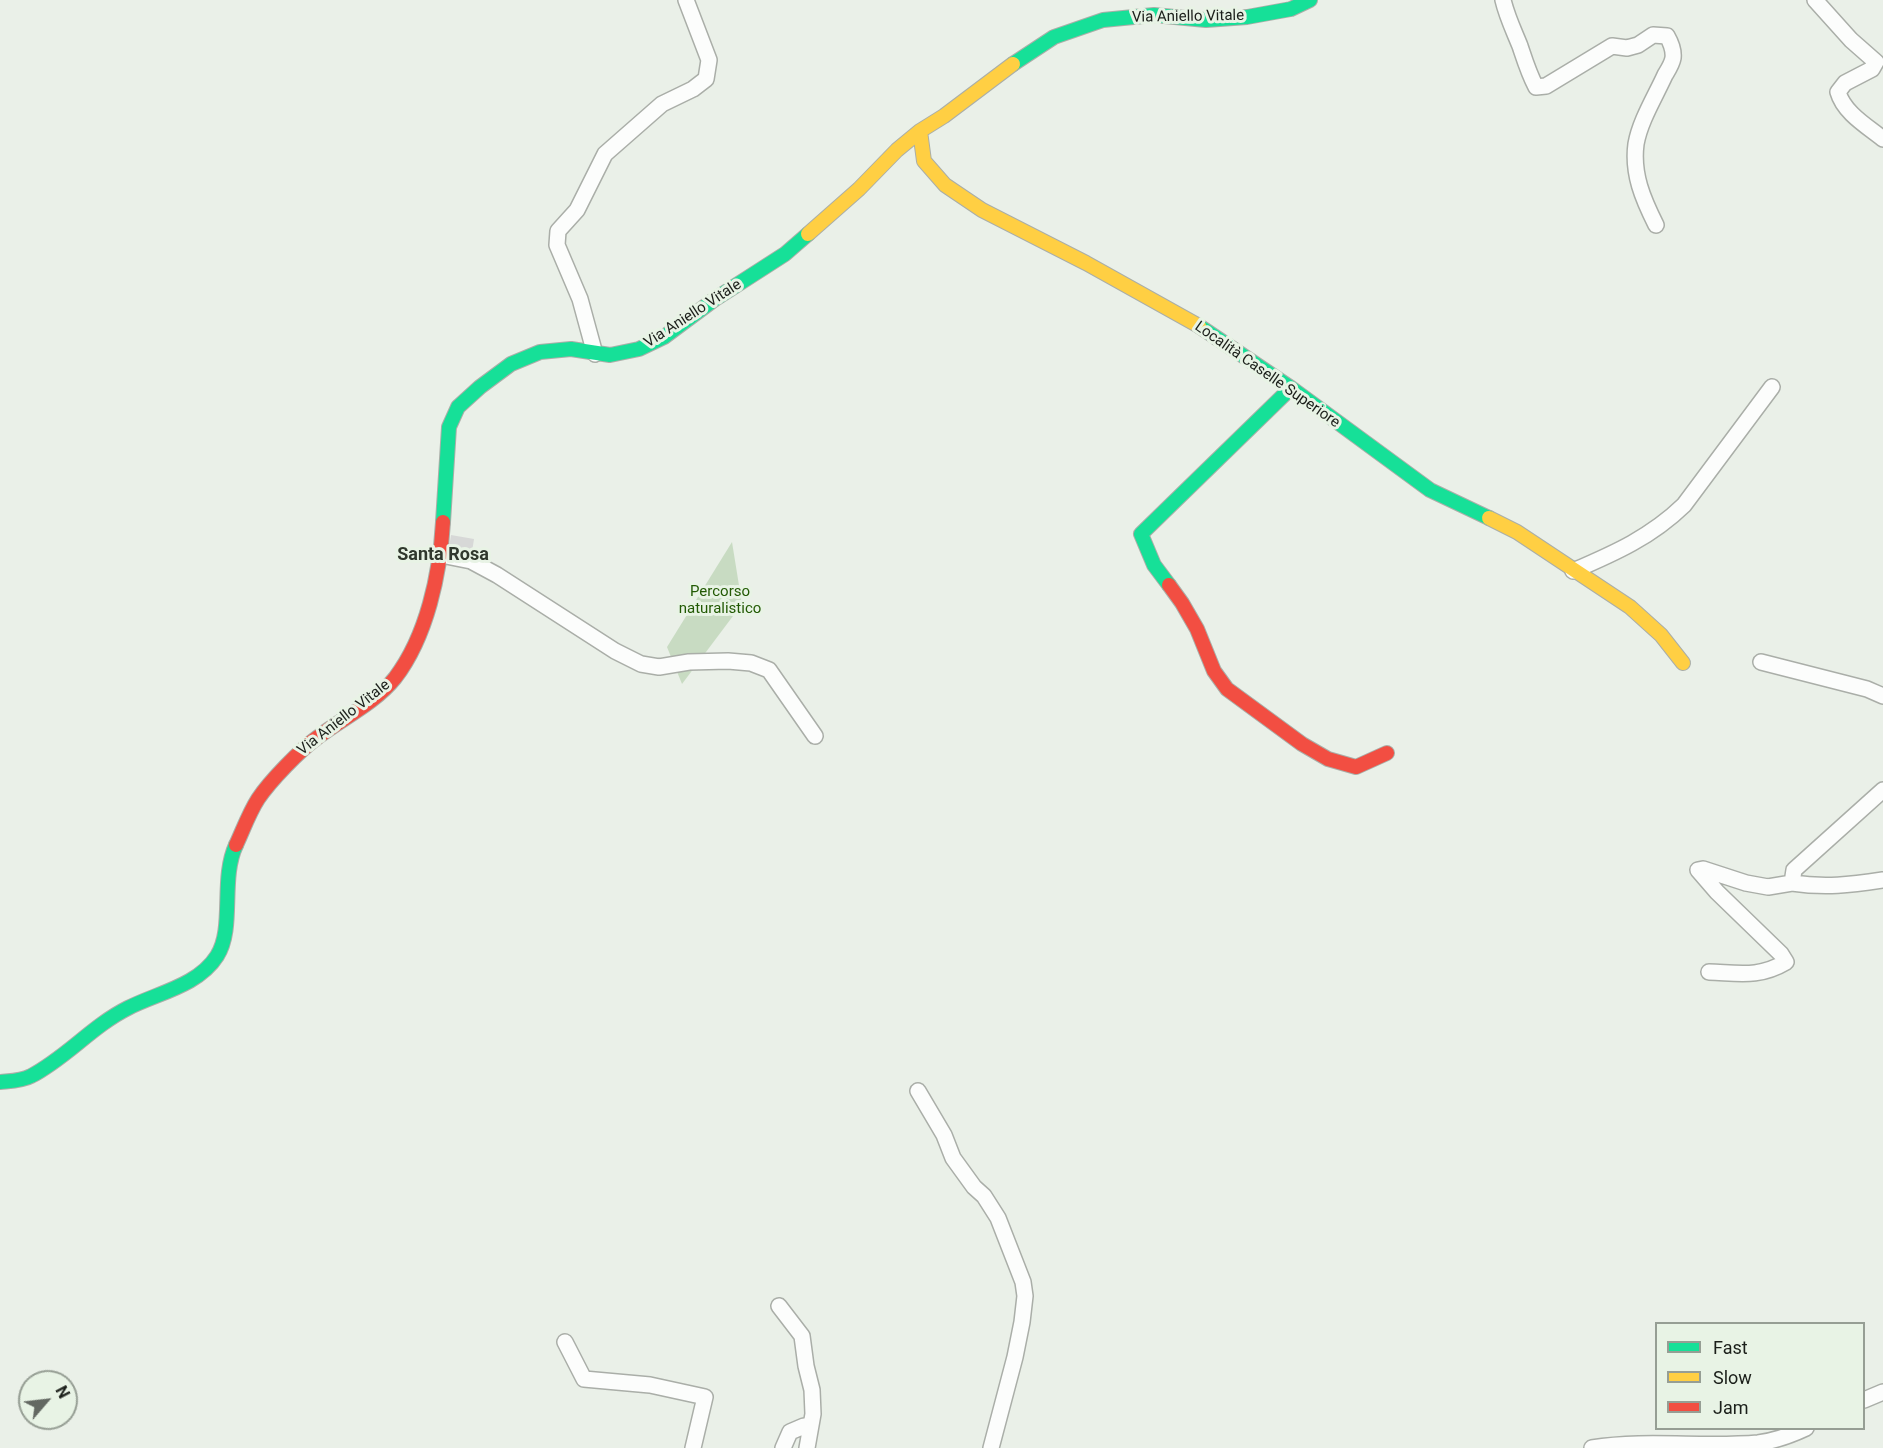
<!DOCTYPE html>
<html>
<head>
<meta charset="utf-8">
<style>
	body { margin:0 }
	#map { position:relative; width:1883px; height:1448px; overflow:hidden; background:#eaf0e8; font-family:Roboto,sans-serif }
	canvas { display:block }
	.legend { position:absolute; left:1655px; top:1322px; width:210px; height:108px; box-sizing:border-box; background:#e8f3e5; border:2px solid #969e94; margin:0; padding:8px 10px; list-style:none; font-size:18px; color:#1b1f1a }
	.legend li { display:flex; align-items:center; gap:12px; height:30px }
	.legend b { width:30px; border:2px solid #969e94 }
	.north { position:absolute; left:18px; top:1370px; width:60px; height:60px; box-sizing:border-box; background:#e8f3e5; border:2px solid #969e94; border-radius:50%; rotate:62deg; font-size:16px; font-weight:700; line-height:24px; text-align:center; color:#1b1f1a }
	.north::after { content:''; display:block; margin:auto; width:21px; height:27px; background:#636862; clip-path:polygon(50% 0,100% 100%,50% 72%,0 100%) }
</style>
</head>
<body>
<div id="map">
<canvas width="1883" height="1448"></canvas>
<ul class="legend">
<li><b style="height:8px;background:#16e098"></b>Fast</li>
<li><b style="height:8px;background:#ffcf43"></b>Slow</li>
<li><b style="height:8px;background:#f24e42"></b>Jam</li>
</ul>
<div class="north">N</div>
</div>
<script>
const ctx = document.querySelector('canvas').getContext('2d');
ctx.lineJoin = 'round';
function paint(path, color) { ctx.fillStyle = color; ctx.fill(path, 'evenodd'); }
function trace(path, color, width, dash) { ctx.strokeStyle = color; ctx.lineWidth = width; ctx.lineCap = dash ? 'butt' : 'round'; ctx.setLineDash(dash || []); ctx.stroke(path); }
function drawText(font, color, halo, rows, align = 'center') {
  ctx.font = font + ' Roboto,sans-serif'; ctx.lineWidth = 6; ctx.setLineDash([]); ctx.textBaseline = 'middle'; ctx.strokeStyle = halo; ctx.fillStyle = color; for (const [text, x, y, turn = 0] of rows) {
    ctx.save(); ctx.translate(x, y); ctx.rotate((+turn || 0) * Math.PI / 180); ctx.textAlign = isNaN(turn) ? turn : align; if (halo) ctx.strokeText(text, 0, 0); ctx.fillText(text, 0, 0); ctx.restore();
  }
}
const green = new Path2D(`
	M732,542L742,604L682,684L667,647Z`);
const building = new Path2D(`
	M451,535L474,539L472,552L449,548Z`);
const street = new Path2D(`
	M1503,0C1507,17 1514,31 1520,46C1525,61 1529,74 1536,87L1546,86L1612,46L1627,48L1638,45L1653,35L1667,36C1671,43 1674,50 1673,58C1672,64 1668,70 1665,75C1655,97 1640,121 1636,144C1632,174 1643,199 1656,225
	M1815,0L1851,40L1876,62L1872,69L1845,83L1838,92C1844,113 1867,126 1883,139
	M595,354L580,299L557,245L558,231L577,210L605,154L662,104L693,89L706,79L709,60L686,0
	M441,555L471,561L497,575L615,651L641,664L659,667L689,662L728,661L751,663L769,670L815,736
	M1573,571C1615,553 1651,537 1684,505L1772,387
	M1761,662L1867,689L1883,696
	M1883,790L1794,870L1792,883C1825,888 1850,885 1883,880
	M1709,972C1739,973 1759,978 1786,962L1781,954L1717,892L1698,870L1703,869L1746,883L1768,887L1792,883
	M918,1091L944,1135L953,1158L974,1187L984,1196L998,1218L1023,1282L1025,1296L1022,1322L1015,1357L991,1448
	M779,1306L802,1336L806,1366L812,1390L813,1414L810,1431
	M565,1342L584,1379L650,1385L705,1397L693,1448
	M1864,1400L1883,1392
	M783,1448L790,1432L804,1426L810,1431L807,1448
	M1592,1448C1647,1439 1703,1448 1758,1443C1774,1441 1791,1435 1806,1428`);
const fast = new Path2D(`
	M1013,64L1054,37L1103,20L1154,15L1206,20L1247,17L1291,9L1310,0
	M1199,326L1291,388L1430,490L1489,518
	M443,522L449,427L458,407L480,387L511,364L540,352L571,349L610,355L639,349L664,337L715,299L785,254L808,234
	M1169,585L1154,565L1141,534L1291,388
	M0,1082C10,1081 22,1081 31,1076C66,1058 92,1026 128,1008C157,993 198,986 217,956C235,928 220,879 236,845`);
const slow = new Path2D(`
	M920,131L924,161L945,185L982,210L1086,263L1199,326
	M808,234L859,189L897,150L920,131L944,116L1013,64
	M1489,518L1517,532L1630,607L1661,635L1683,663`);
const jam = new Path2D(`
	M1169,585L1182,603L1197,629L1214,671L1227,689L1302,744L1328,759L1356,767L1387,753
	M236,845C243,830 249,813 258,799C270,781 300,750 318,737C343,718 375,703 395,678C427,636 440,574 443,522`);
const streetNames = [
	["Via Aniello Vitale",1188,17,-1],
	["Via Aniello Vitale",693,314,-33],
	["Località Caselle Superiore",1267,375,35],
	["Via Aniello Vitale",344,718,-38]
];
const parkNames = [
	["Percorso",720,592],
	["naturalistico",720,609]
];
const quarterNames = [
	["Santa Rosa",443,555]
];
paint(green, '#c8dbc2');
paint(building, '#d7d8d7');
trace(street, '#aaaea8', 18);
trace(fast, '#aaaea8', 16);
trace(slow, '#aaaea8', 16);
trace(jam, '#aaaea8', 16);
trace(street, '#fcfdfc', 15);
trace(fast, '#16e098', 14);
trace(slow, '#ffcf43', 14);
trace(jam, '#f24e42', 14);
drawText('15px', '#1b1f1a', '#e8f3e5', streetNames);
drawText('15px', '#235a05', '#e8f3e5', parkNames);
drawText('bold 18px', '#30382d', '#e8f3e5', quarterNames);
</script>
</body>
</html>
